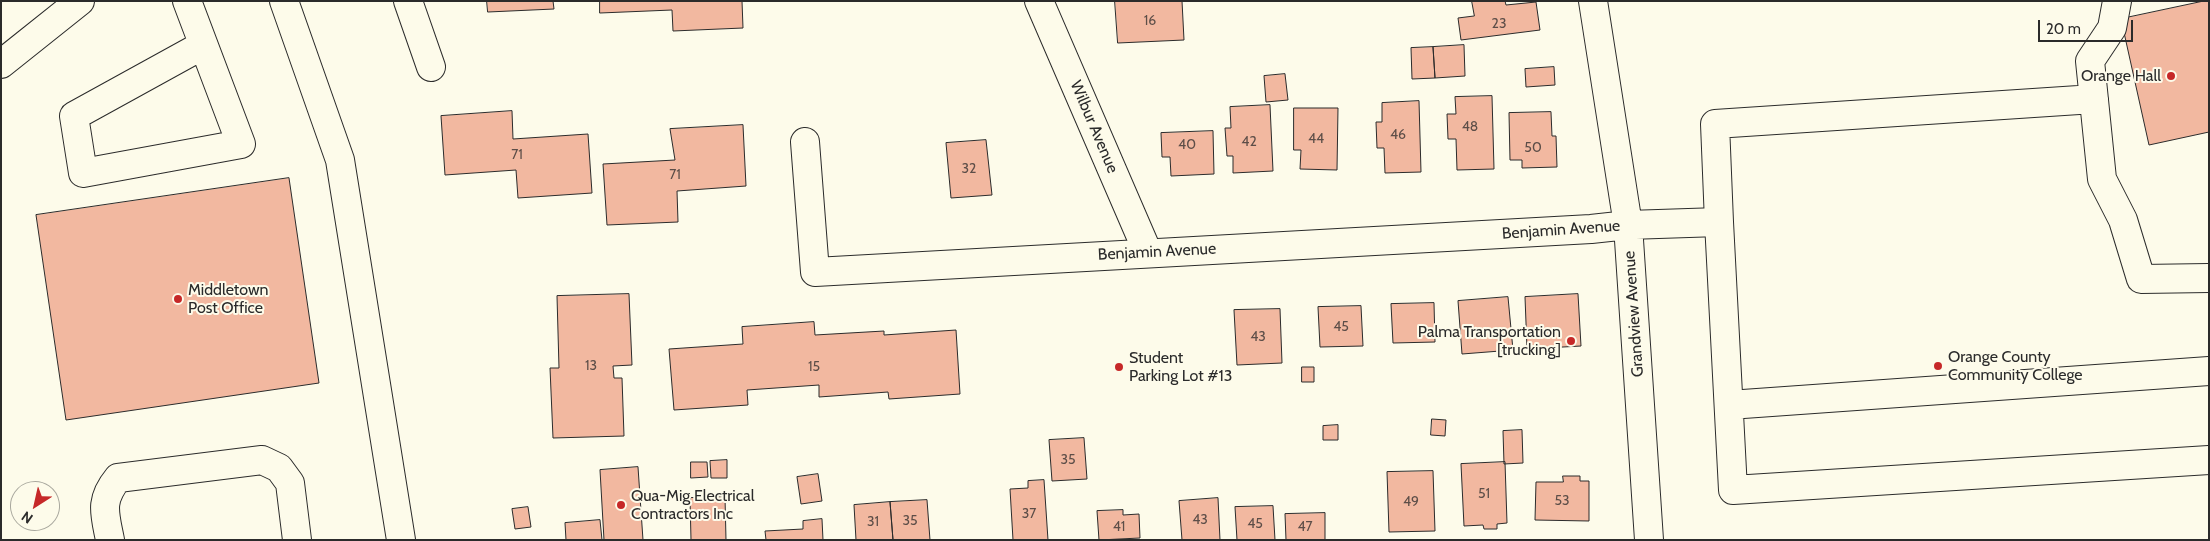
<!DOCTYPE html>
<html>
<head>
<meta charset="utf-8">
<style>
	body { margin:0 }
	#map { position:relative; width:2210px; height:541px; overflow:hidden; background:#fdfbea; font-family:Cabin,sans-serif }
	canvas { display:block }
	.frame { position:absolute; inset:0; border:2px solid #2b2b2b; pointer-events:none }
	.north { position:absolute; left:10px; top:481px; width:50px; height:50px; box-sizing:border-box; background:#fdfbea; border:1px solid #a9a89e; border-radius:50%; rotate:215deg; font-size:14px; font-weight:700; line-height:20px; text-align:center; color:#2b2b2b }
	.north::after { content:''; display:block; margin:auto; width:18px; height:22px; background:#c62828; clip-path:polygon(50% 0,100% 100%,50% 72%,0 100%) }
	.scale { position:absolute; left:2038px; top:20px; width:95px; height:22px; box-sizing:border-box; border:2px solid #2b2b2b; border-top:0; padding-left:6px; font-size:15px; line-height:18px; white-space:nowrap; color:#2b2b2b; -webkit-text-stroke:4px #fdfbea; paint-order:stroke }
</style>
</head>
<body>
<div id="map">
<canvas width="2210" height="541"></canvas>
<div class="frame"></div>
<div class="north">N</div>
<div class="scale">20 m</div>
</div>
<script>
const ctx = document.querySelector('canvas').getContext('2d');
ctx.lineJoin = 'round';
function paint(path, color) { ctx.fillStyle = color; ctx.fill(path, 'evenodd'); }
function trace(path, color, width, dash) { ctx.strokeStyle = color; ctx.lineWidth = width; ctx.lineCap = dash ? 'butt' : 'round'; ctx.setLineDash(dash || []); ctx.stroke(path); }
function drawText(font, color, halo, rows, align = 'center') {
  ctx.font = font + ' Cabin,sans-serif'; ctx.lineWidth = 4; ctx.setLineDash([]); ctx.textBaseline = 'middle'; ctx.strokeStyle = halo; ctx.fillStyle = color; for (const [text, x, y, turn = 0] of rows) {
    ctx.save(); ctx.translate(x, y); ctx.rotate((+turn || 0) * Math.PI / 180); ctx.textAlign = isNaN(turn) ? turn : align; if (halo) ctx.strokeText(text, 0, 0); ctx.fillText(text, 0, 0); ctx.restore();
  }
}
const building = new Path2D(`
	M487,1H553L554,9L488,12Z
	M600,1H742L743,28L673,31L672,10L600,13Z
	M1115,1H1182L1184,40L1118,43Z
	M1472,1H1505L1506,5L1536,2L1540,30L1461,40L1458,18L1474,16Z
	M2204,1H2209V132L2149,145L2121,19Z
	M1464,45L1465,76L1435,78L1433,47Z
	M1433,47L1435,78L1412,79L1411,48Z
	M1554,67L1555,85L1526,87L1525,69Z
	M1285,74L1288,100L1266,102L1264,76Z
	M1492,96L1494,169L1457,170L1456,139H1448L1447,114H1456L1455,97Z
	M1419,101L1421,172L1385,173L1384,148H1377L1376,122H1382V103Z
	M1270,105L1273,171L1233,173V156H1227L1225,128H1231L1230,107Z
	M1294,108H1338L1337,170L1300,169L1301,150H1294Z
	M512,111L513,139L588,134L592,193L518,198L516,170L445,175L441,116Z
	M1551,112L1552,136H1556L1557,167L1522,168V160H1510L1509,113Z
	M743,125L746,186L677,191L678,222L607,225L603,164L675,160L670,129Z
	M1213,131L1214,174L1171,176L1170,157H1162L1161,133Z
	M986,140L992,195L951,198L946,143Z
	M289,178L319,383L66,420L36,215Z
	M629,294L632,365L613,366L614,378H622L624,436L553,438L550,368H559L557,296Z
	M1578,294L1581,346L1527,349L1525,297Z
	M1508,297L1513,350L1462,354L1458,301Z
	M1434,303L1435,342L1393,343L1391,304Z
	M1361,306L1363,346L1320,347L1318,307Z
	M1280,309L1282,363L1237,365L1234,310Z
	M814,322L815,335L884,331V335L956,330L960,394L889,399L888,392L819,397V385L747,390L748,405L674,410L669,349L743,344L742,327Z
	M1302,367H1314V382H1302Z
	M1432,419L1446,420L1445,436L1431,435Z
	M1338,425V440H1323V426Z
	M1522,430L1523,463L1504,464L1503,431Z
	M1084,438L1087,479L1052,481L1049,440Z
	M727,460V478H711L710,461Z
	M691,462H707L708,477L691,478Z
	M1505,462L1507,523L1497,524V529H1484L1483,525L1464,526L1461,464Z
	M638,467L643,540H604L600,470Z
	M1433,471L1435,531L1389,532L1387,472Z
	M818,474L822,501L801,504L797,477Z
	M1563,476H1580V481H1589V521L1535,520L1536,482H1563Z
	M1044,480L1048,540H1013L1010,489L1028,488V481Z
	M725,497L726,540H691L690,498Z
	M1218,498L1220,540H1182L1179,501Z
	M927,500L930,540H893L890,502Z
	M890,502L893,540H856L854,505Z
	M1273,506L1275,540H1237L1235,507Z
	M528,507L531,527L515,529L512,509Z
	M1123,510V515L1139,514L1140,538L1099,540L1097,511Z
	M1325,513V540H1286L1285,514Z
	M822,519L823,540H766L765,531L803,529V521Z
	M600,520L602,540H566L565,523Z`);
const minor = new Path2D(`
	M187,1L241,144L83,173L74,116L203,45
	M284,1L340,160L401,540
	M408,1L431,67
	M1039,1L1148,253
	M1593,1L1628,225L1649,540
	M2117,1L2112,28L2090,61L2102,179L2123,220L2141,279L2209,278
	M1,64L80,1
	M805,142L815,272L1591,229L1628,225L1719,222L1715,124L2094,99
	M1719,222L1733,490L2209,460
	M1729,405L2209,371
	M110,540C105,514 99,501 118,478L262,460L279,468L290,483L297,540`);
const markers = [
	[2171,76,5,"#c62828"],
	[178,299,5,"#c62828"],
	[1571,341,5,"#c62828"],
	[1938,366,5,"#c62828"],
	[1119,367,5,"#c62828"],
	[621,505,5,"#c62828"]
];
const numberNames = [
	["16",1150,21],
	["23",1499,24],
	["48",1470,127],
	["46",1398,135],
	["44",1316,139],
	["42",1249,142],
	["40",1187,145],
	["50",1533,148],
	["71",517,155],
	["32",969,169],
	["71",675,175],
	["45",1341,327],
	["43",1258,337],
	["13",591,366],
	["15",814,367],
	["35",1068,460],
	["51",1484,494],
	["53",1562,501],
	["49",1411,502],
	["37",1029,514],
	["43",1200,520],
	["35",910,521],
	["31",873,522],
	["45",1255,524],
	["41",1119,527],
	["47",1305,527]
];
const poiNames = [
	["Orange Hall",2161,76,"right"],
	["Middletown",188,290],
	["Post Office",188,308],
	["Palma Transportation",1561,332,"right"],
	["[trucking]",1561,350,"right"],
	["Orange County",1948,357],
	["Community College",1948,375],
	["Student",1129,358],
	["Parking Lot #13",1129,376],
	["Qua-Mig Electrical",631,496],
	["Contractors Inc",631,514]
];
const streetNames = [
	["Wilbur Avenue",1094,127,67],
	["Benjamin Avenue",1561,230,-4],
	["Benjamin Avenue",1157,252,-3],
	["Grandview Avenue",1634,314,-94]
];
paint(building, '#f2b8a0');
trace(building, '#2b2b2b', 1);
trace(minor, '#2b2b2b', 30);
trace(minor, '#fdfbea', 28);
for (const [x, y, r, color] of markers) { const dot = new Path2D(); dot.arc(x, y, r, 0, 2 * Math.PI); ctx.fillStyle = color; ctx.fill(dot); trace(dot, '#fdfbea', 2); }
drawText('14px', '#5d4e48', null, numberNames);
drawText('16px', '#2b2b2b', '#fdfbea', poiNames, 'left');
drawText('16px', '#2b2b2b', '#fdfbea', streetNames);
</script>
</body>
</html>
